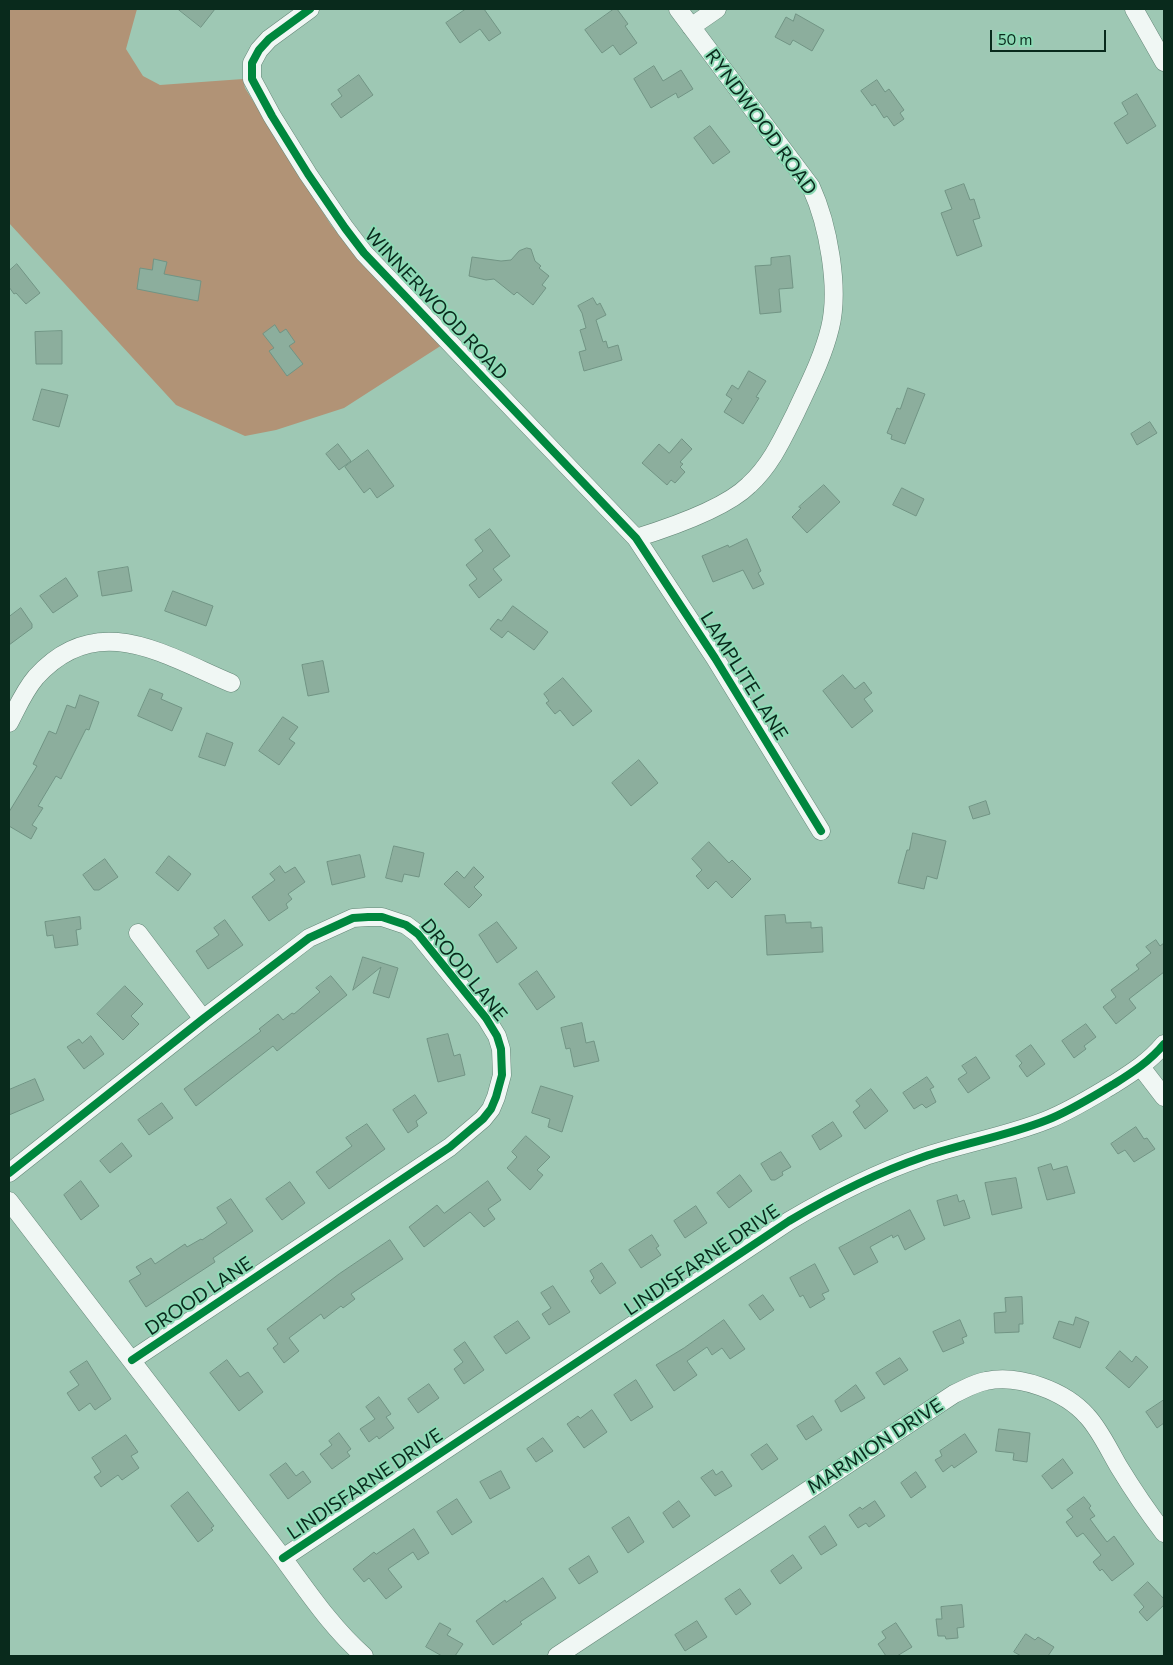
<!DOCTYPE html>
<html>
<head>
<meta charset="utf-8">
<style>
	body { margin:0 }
	#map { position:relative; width:1173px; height:1665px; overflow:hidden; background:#9ec8b4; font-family:Commissioner,sans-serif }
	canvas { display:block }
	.frame { position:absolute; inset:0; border:10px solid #092a1c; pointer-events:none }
	.scale { position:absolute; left:990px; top:30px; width:116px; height:22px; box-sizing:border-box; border:2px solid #092a1c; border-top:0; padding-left:6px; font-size:15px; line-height:18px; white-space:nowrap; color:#092a1c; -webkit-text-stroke:4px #8ddab5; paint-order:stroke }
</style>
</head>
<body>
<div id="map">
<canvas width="1173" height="1665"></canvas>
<div class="frame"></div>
<div class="scale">50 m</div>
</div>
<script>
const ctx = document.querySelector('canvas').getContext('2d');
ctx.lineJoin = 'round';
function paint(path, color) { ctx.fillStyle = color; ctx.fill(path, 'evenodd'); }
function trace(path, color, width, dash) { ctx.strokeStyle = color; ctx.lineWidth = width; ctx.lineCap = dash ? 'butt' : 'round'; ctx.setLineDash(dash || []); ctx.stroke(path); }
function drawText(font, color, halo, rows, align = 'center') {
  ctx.font = font + ' Commissioner,sans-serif'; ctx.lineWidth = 4; ctx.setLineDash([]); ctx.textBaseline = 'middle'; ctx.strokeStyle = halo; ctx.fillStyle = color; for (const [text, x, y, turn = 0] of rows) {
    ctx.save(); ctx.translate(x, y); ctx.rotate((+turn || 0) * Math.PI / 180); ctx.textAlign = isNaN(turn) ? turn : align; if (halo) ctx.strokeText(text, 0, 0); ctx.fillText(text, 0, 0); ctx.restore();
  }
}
const forest = new Path2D(`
	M9,9H137L126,49L143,76L160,85L243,79L245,88L331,225L357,256L442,345L344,408L276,430L245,436L176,405L9,223Z`);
const building = new Path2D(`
	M178,9H215L201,27Z
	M466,9H484L501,33L489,41L480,29L460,43L446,23Z
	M614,9H617L628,24L625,26L637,43L620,55L613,45L602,53L585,30Z
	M796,14L824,30L812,51L793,40L790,45L775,37L786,17L793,21Z
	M654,66L663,81L681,70L693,89L678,98L676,93L651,108L634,79Z
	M359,75L373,95L341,118L331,104L342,96L338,90Z
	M877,80L885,92L889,89L904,110L900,113L904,119L894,126L887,116L884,118L875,104L872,106L861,91Z
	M1137,94L1156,126L1127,144L1114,123L1128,114L1122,103Z
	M710,126L730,152L713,164L694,138Z
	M964,184L970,200L974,199L980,218L973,220L982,246L957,256L941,213L952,209L945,191Z
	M527,248L531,249L535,261L541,266L539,268L549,276L542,285L546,288L533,305L517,292L514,295L494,279L486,280L469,276L472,257L501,261L511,260L519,251Z
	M790,256L793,288L779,289L781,312L760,314L755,266L771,265V258Z
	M154,259L167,262L164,274L201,281L198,301L137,289L140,268L152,270Z
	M17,264L40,293L26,304L16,293L14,294L9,287V271Z
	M593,298L597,305L600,303L606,315L596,320L603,342L606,341L608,348L618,345L622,360L584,371L579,352L586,350L580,330L586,328L582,313L578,306Z
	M275,325L280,333L286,329L295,342L289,346L303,364L287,376L269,351L274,348L263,334Z
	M62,331V364H36L35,332Z
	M749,371L766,381L756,397L759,398L743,424L724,412L732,399L726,395L732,385L738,389Z
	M908,388L925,394L905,444L891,439L892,435L887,433L897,408L900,409Z
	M42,389L68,395L59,427L33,420Z
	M1150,422L1157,433L1137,445L1131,434Z
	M682,439L692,449L680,462L683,464L680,467L685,472L675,483L671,480L667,485L642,463L659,444L669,453Z
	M338,444L351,461L339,470L326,454Z
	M368,450L394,486L377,498L370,488L364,493L345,467Z
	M824,485L840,502L807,533L792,517L801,508L799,507Z
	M902,488L924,499L916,516L893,505Z
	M490,529L510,556L493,569L502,580L479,598L469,585L477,579L466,565L483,551L475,540Z
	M747,539L761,571L758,573L764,584L753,589L743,570L713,582L702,556L728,545L729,547Z
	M128,567L132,591L102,596L98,572Z
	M66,578L78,596L53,613L40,596Z
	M173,591L213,606L206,626L165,611Z
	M513,606L548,632L534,650L508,631L502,638L490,629L498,619L501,621Z
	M21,608L32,624V628L9,645V617Z
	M323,661L329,692L308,696L302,665Z
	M843,675L855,689L864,682L872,693L864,699L873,711L852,728L823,691Z
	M563,678L592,711L573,726L560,710L555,714L546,703L549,701L544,694Z
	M150,689L163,694L161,699L182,708L172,731L138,716Z
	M80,695L99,702L89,730L86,729L61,779L56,776L38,806L43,808L32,825L37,828L31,839L9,826V812L37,766L33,764L49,731L56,734L67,705L75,708Z
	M283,717L298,727L289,739L295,743L279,765L259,751Z
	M207,733L233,743L225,766L199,757Z
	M639,760L658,783L631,806L612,783Z
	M986,801L990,814L973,819L969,807Z
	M913,833L946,841L937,879L927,876L924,889L898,883L907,850H909Z
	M709,842L729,863L732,860L751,879L732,898L716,881L708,889L696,876L702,870L692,859Z
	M394,846L424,853L419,877L404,874L402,882L386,878Z
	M360,855L365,877L332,885L327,862Z
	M169,856L191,874L178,891L156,873Z
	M105,859L118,877L99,890H94L83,875Z
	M280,866L285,873L295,867L305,882L288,894L292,899L286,904L288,908L269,921L252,897L275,880L270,874Z
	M474,867L484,877L474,887L482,895L469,908L444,884L457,871L464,878Z
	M785,915L786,923L811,922V928L822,927L823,952L767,955L765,916Z
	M80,917L81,929L76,930L78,945L55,948L53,935L47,936L45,922Z
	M225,920L243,945L208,969L196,951L219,935L214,928Z
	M497,922L517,948L497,963L479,935Z
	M1156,940L1160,946L1164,943V972L1129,999L1136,1008L1116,1024L1103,1007L1116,997L1111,990L1139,969L1136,965L1151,953L1146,947Z
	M363,957L398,968L389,998L373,993L381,967L353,990Z
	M537,971L555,997L537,1010L519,984Z
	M331,976L347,995L277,1051L273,1046L196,1106L184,1089L261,1031L259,1029L278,1014L283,1020L292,1013L294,1014L320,992L316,988Z
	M125,986L143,1004L131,1016L139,1024L123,1040L97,1014Z
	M582,1023L586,1043L594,1041L599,1061L574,1067L570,1048L566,1049L561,1028Z
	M1086,1024L1096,1037L1084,1046L1086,1049L1074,1058L1062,1041Z
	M448,1034L454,1056L460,1054L465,1075L438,1082L427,1039Z
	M91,1036L104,1054L84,1069L67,1047L79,1039L82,1043Z
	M1031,1045L1045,1064L1027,1077L1019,1066L1022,1063L1016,1056Z
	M976,1057L990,1078L968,1093L958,1079L967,1073L962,1066Z
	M927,1077L934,1087L930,1089L936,1102L926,1108L922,1104L914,1109L903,1093Z
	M35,1079L44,1100L9,1115V1090Z
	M541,1086L573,1096L562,1132L548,1127L550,1119L532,1113Z
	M871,1089L888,1111L865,1129L853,1112L860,1106L856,1101Z
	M415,1095L427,1113L416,1121L418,1126L408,1133L393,1110Z
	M162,1103L173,1118L149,1135L138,1120Z
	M833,1122L842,1136L820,1150L812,1136Z
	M367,1124L385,1149L329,1189L316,1172L352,1146L346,1138Z
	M1136,1127L1144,1139L1147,1138L1155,1149L1134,1162L1125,1150L1118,1154L1111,1144Z
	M526,1136L550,1157L537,1170L543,1175L530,1190L507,1168L517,1157L512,1152Z
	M122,1143L132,1156L110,1173L100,1161Z
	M781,1152L791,1167L782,1172L783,1175L775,1180H771L761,1164Z
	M1051,1164L1053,1170L1067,1166L1075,1193L1047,1200L1038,1168Z
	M740,1175L752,1191L729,1208L717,1193Z
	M1016,1178L1022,1208L992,1215L985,1183Z
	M81,1181L99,1206L81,1220L64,1195Z
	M488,1181L501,1200L488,1209L495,1219L484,1227L470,1212L424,1247L409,1227L437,1205L444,1213Z
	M290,1182L305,1203L282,1220L266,1199Z
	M957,1195L959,1202L964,1200L970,1218L944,1226L937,1201Z
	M231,1199L253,1231L213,1258L215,1262L146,1307L129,1281L141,1274L136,1267L151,1258L155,1264L185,1244L187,1247L201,1239L202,1240L227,1223L217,1208Z
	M696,1206L707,1223L685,1238L674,1221Z
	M910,1210L925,1239L905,1250L898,1235L893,1238L892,1235L870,1247L878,1262L854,1275L839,1248Z
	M652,1235L659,1246L656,1248L661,1255L641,1268L629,1250Z
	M390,1240L403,1259L351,1294L355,1299L343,1308L341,1306L324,1319L321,1314L289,1338L299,1351L284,1363L273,1348L278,1344L267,1329L339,1274Z
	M602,1263L616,1283L600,1294L591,1281L594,1278L590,1271Z
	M815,1264L829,1291L822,1294L825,1299L810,1308L803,1295L800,1297L790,1278Z
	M553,1286L570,1312L549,1325L542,1314L551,1308L541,1293Z
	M763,1295L774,1310L760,1320L749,1305Z
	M1022,1297L1023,1324H1019V1332L995,1333L994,1313L1006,1312L1005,1298Z
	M1076,1317L1089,1322L1080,1348L1053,1338L1059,1321L1073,1325Z
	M724,1320L745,1349L730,1359L722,1348L712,1355L707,1347L687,1361L697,1375L674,1391L656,1365L684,1348Z
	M960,1320L967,1336L962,1338L964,1343L943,1352L933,1332Z
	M518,1321L530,1338L506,1354L494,1337Z
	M465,1342L484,1370L464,1384L454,1369L463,1362L454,1350Z
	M1120,1351L1132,1362L1136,1356L1148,1367L1129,1388L1106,1368Z
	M900,1358L908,1370L884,1385L876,1373Z
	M227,1360L240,1377L248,1372L263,1392L239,1411L210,1373Z
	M87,1361L111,1399L95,1410L90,1403L79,1411L67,1393L79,1385L70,1372Z
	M636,1380L653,1407L631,1421L614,1395Z
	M429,1384L439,1398L418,1413L408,1399Z
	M856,1385L865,1398L841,1412L835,1401Z
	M379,1397L391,1414L386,1417L394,1428L379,1439L377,1436L369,1442L360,1429L375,1419L366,1407Z
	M1164,1400V1423L1157,1428L1146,1412Z
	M592,1410L607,1432L584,1448L567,1424L578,1416L580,1418Z
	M813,1416L822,1430L806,1440L797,1426Z
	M999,1429L1030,1433L1027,1462L1013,1460L1014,1453L996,1451Z
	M339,1433L351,1449L347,1452L350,1456L332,1469L320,1454L332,1445L329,1441Z
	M965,1434L977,1452L954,1468L952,1465L943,1472L935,1460L942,1456L940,1451Z
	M126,1435L138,1452L131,1456L139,1468L122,1480L118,1475L101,1487L94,1477L101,1472L92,1458Z
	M543,1438L553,1451L536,1462L527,1449Z
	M767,1444L778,1459L762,1470L751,1455Z
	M1063,1459L1073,1473L1052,1489L1042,1476Z
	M286,1463L296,1476L303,1471L311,1482L288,1499L270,1475Z
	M713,1470L716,1475L722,1471L732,1486L715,1496L701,1478Z
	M501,1471L510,1488L490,1499L480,1482Z
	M916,1472L926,1487L911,1498L901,1483Z
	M188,1492L214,1526L211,1528L213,1530L198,1542L171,1506Z
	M1084,1497L1091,1506L1089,1508L1095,1516L1090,1519L1107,1542L1114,1536L1134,1564L1112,1581L1102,1569L1100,1571L1093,1562L1101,1555L1083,1533L1077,1537L1066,1522L1073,1517L1067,1510Z
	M457,1499L472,1522L452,1535L437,1512Z
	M679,1501L690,1516L673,1528L663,1513Z
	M875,1501L885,1516L869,1527L866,1523L858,1528L849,1515L860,1507L862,1509Z
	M629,1517L644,1542L628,1553L612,1528Z
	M825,1526L837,1545L821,1555L809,1537Z
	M414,1529L429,1553L418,1560L413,1552L388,1569L402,1587L386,1599L369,1578L364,1582L353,1569L374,1552L376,1554Z
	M793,1555L802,1568L780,1584L771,1571Z
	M589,1556L598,1572L579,1584L569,1569Z
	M543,1578L556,1598L520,1622L522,1624L493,1645L476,1621L505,1600L506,1602Z
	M1148,1582L1164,1599V1605L1147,1621L1139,1612L1144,1607L1134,1595Z
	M740,1589L751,1604L736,1615L725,1599Z
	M962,1605L964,1627L957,1628L958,1638L946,1639L945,1636H938L936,1619H942L941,1607Z
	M697,1621L707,1637L685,1651L675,1635Z
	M440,1623L451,1629L447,1635L463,1644L455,1656H442L426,1647Z
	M896,1623L912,1647L897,1656H886L878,1644L886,1638L882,1632Z
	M1026,1634L1035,1640L1038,1637L1054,1647L1048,1656H1021L1014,1652Z`);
const street = new Path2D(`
	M310,9L269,39L259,50L252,63V79L272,116L308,174L345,228L364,253L636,538L715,658L821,831
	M1134,9L1164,62
	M691,27L717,9
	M636,538C668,528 726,508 749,485C771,465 783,438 796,412C809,384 823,357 830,328C840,288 828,224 811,187L678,9
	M9,723C17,708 24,691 36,677C97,609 164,655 231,683
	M138,933L203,1019
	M1141,1067L1164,1097
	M9,1173L203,1019L309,938L353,918L368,917H382L406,925L418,934L486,1018L497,1036L501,1049L502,1075L496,1097L491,1109L483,1119L450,1147L132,1360
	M9,1201L283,1558C308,1592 332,1628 364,1656
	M283,1558L789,1221C831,1196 876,1173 923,1157C964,1143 1007,1136 1047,1120C1070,1111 1092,1097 1114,1084C1133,1072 1150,1061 1164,1044
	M557,1656L954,1394C965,1389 974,1383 986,1381C1019,1374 1065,1391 1087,1416C1100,1430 1109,1450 1119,1467C1133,1490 1148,1512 1164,1533`);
const cycleway = new Path2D(`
	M310,9L269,39L259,50L252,63V79L272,116L308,174L345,228L364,253L636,538L715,658L821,831
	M9,1173L203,1019L309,938L353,918L368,917H382L406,925L418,934L486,1018L497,1036L501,1049L502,1075L496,1097L491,1109L483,1119L450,1147L132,1360
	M283,1558L789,1221C831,1196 876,1173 923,1157C964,1143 1007,1136 1047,1120C1070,1111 1092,1097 1114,1084C1133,1072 1150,1061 1164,1044`);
const streetNames = [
	["RYNDWOOD ROAD",761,122,54],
	["WINNERWOOD ROAD",436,304,47],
	["LAMPLITE LANE",744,676,58],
	["DROOD LANE",464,970,51],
	["LINDISFARNE DRIVE",702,1260,-34],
	["DROOD LANE",199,1296,-34],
	["MARMION DRIVE",875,1446,-33],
	["LINDISFARNE DRIVE",365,1484,-34]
];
paint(forest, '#b19376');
paint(building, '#8cae9d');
trace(building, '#719484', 1);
trace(street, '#658778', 19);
trace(street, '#f0f7f4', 18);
trace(cycleway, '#00873e', 8);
drawText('19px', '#092a1c', '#8ddab5', streetNames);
</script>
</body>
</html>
